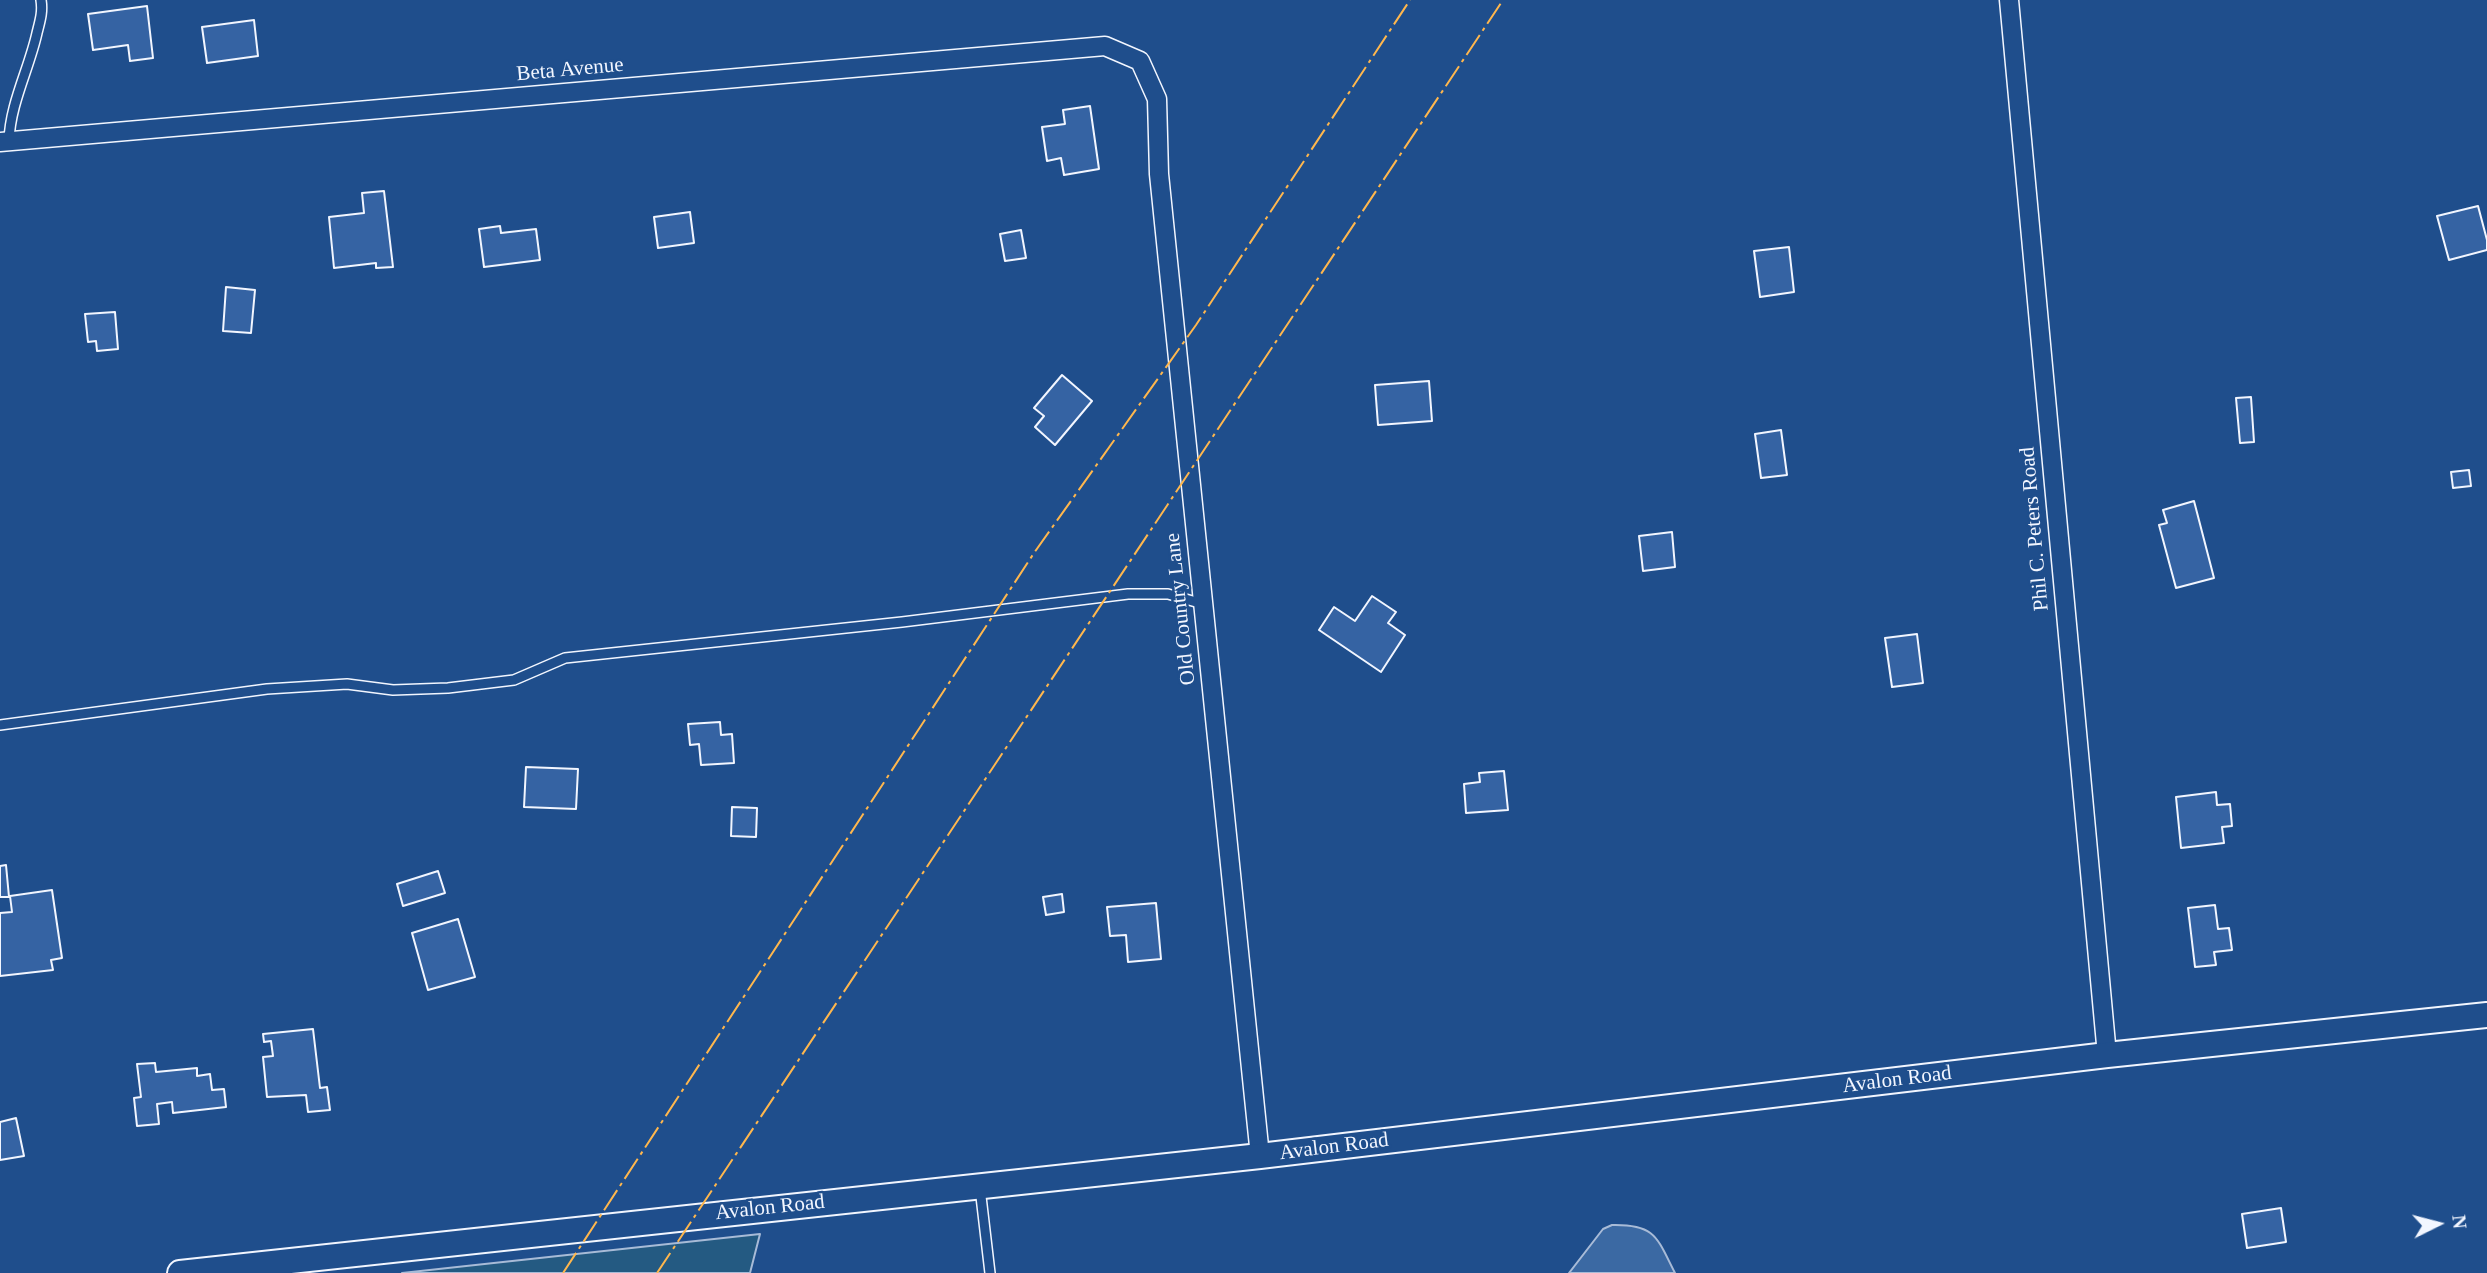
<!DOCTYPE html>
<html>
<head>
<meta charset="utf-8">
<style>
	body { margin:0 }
	#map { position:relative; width:2487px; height:1273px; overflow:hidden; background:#1f4e8c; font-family:Georgia,serif }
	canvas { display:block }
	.north { position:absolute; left:2403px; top:1189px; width:70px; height:70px; -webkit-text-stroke:5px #1f4e8c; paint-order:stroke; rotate:84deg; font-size:19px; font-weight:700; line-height:28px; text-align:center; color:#f2f6ff }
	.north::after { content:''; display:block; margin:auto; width:24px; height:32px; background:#f2f6ff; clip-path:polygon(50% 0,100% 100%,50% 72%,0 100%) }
</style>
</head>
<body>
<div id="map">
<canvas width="2487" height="1273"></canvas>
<div class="north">N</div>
</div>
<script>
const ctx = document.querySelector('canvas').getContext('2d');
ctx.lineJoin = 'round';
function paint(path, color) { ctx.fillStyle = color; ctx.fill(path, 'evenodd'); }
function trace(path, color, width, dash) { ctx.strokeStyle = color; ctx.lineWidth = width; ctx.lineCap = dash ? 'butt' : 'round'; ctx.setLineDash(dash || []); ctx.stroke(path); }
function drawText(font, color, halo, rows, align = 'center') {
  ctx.font = font + ' Georgia,serif'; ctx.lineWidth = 5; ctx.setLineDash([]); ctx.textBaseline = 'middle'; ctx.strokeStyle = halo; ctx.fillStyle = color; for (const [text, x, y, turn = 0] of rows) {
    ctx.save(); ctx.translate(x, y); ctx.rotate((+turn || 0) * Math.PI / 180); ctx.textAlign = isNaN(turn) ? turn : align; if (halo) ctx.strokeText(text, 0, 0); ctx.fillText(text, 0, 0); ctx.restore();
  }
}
const green = new Path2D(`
	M760,1234L750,1273H402Z`);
const water = new Path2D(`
	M1612,1225C1656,1224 1657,1238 1675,1273H1569L1603,1229Z`);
const building = new Path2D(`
	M147,6L153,58L130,61L128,45L93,50L88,14Z
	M254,20L258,56L207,63L202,27Z
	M1090,106L1099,169L1064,175L1061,158L1047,161L1042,127L1065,124L1063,110Z
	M384,191L393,267L376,268V263L334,268L329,217L364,213L362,193Z
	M2478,206L2487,240V250L2449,260L2437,216Z
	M690,212L694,243L658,248L654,217Z
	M500,226L501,233L536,229L540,260L484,267L479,229Z
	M1021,230L1026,258L1005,261L1000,234Z
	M1789,247L1794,292L1760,297L1754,251Z
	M226,287L255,290L251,333L223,331Z
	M115,312L118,349L97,351L96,341L88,342L85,314Z
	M1062,375L1092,401L1055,445L1035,427L1044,416L1034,408Z
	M1429,381L1432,421L1378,425L1375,385Z
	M2251,397L2254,442L2240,443L2236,398Z
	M1781,430L1787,475L1761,478L1755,434Z
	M2469,470L2471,486L2453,488L2451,472Z
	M2194,501L2214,578L2176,588L2159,525L2167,523L2163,510Z
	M1672,532L1675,567L1643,571L1639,536Z
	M1372,596L1396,612L1388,623L1405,635L1381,672L1319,630L1334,607L1355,621Z
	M1917,634L1923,683L1892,687L1885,638Z
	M720,722L721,735L732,734L734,763L701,765L699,744L690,745L688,724Z
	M526,767L578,769L576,809L524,807Z
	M1504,771L1508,810L1466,813L1464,784L1480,782L1479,773Z
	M2216,792L2217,805L2230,804L2232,826L2222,827L2224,843L2181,848L2176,797Z
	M732,807L757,808L756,837L731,836Z
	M6,865L9,897H0V866Z
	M438,871L445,893L403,906L397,884Z
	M52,890L62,958L51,960L53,970L0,976V913L12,912L10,896Z
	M1062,894L1064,912L1046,915L1043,897Z
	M1156,903L1161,959L1128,962L1126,935L1110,936L1107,907Z
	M2215,905L2218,929L2229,928L2232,950L2214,952L2216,965L2195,967L2188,908Z
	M458,919L475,977L428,990L412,933Z
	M313,1029L320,1088L327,1087L330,1110L308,1112L306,1095L267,1097L263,1057L273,1056L271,1041L264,1042L263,1034Z
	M155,1063L156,1072L197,1068V1076L210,1074L212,1090L224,1089L226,1107L173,1113L172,1102L157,1104L159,1124L137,1126L134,1098L141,1097L137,1064Z
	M16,1118L24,1156L0,1160V1122Z
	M2281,1208L2286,1242L2247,1248L2242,1214Z`);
const service = new Path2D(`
	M9,141C10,104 29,69 37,33C40,21 43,12 41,0
	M0,725L267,689L347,684L393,690L448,688L514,680L565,658L902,622L1128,594H1168L1203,604
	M980,1188L990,1273`);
const minor = new Path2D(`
	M2009,0L2107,1055
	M0,142L1105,46L1140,61L1157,99L1159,174L1260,1156`);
const secondary = new Path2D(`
	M180,1273L1260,1156L2107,1055L2487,1015`);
const power = new Path2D(`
	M563,1273L1034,553L1196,325L1410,0
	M657,1273L1503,0`);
const streetNames = [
	["Beta Avenue",570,70,-5],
	["Phil C. Peters Road",2035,529,-95],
	["Old Country Lane",1181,609,-96],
	["Avalon Road",1897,1080,-7],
	["Avalon Road",1334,1147,-7],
	["Avalon Road",770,1208,-6]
];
paint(green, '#245a82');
trace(green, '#a8bbd7', 2);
paint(water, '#3b69a3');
trace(water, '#a8bbd7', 2);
paint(building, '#3563a3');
trace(building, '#f2f6ff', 2);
trace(service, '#f2f6ff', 12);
trace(minor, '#f2f6ff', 21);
trace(secondary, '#f2f6ff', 28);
trace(service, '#1f4e8c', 9);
trace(minor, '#1f4e8c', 18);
trace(secondary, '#1f4e8c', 24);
trace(power, '#ffb74d', 2, [24, 5, 3.5, 5]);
drawText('21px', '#f2f6ff', '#1f4e8c', streetNames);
</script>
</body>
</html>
